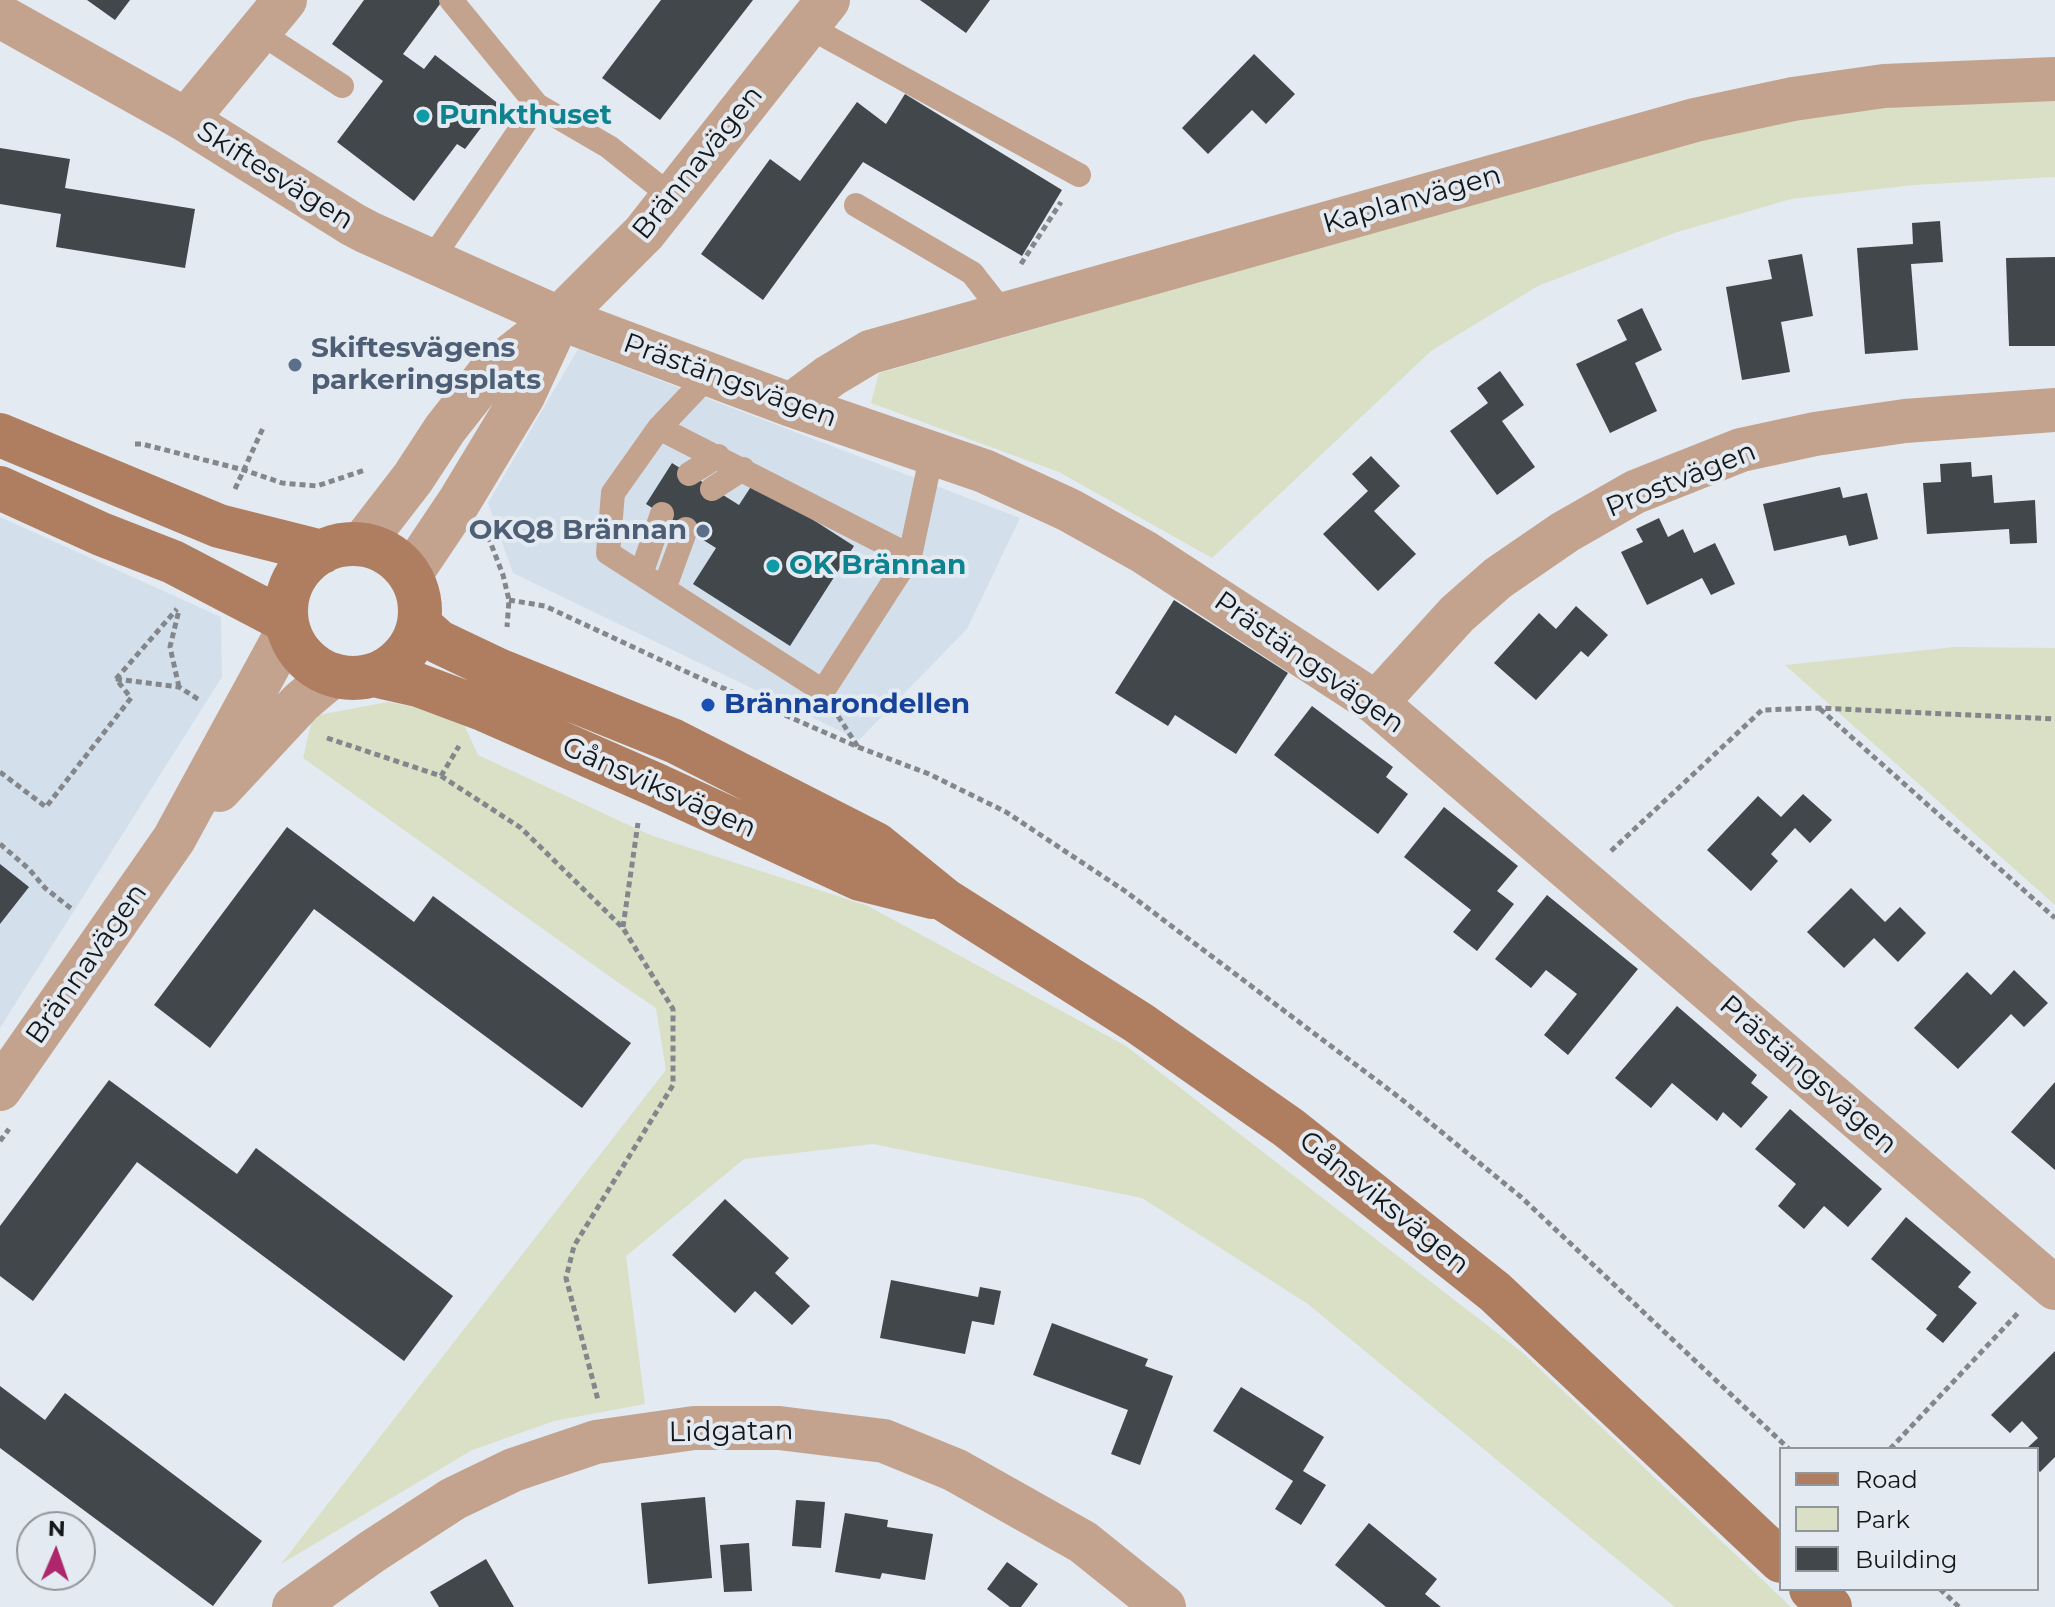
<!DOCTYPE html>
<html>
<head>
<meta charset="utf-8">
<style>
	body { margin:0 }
	#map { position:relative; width:2055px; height:1607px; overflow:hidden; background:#e3eaf1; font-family:Montserrat,sans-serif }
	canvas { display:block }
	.legend { position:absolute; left:1779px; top:1447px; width:260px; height:144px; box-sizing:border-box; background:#e3eaf1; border:2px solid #91969b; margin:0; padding:10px 14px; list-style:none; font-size:24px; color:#151719 }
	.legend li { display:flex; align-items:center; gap:16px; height:40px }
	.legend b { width:40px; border:2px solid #91969b }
	.north { position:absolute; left:16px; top:1511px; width:80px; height:80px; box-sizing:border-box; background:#e3eaf1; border:2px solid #91969b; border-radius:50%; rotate:2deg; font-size:22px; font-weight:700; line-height:32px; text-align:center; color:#151719 }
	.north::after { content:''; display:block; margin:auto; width:28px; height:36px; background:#ae276c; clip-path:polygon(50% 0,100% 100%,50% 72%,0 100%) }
</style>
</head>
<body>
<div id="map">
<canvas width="2055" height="1607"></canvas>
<ul class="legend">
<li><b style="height:10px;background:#af7e61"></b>Road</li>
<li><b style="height:22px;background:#d9e0c5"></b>Park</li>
<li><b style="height:22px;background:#42474c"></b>Building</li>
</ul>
<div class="north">N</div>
</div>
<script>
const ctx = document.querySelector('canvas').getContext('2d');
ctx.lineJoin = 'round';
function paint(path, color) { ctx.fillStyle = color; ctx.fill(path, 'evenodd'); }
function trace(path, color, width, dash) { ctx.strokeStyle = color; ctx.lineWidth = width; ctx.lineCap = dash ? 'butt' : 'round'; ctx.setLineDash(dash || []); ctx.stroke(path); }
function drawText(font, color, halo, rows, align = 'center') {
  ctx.font = font + ' Montserrat,sans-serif'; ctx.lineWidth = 8; ctx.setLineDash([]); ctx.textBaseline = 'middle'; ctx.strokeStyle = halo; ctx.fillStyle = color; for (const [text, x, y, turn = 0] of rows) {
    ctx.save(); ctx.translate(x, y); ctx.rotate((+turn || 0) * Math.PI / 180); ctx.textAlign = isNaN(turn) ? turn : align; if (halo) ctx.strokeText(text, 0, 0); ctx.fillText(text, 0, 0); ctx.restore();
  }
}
const built = new Path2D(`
	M578,349L1020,518L967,629L859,740L513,573L488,503Z
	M0,517L221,617L222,677L0,1028Z`);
const green = new Path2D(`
	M2055,94V177L1914,185L1791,199L1674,233L1538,286L1431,351L1212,558L1059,472L871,403L879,373L1056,323L1390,222L1844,103Z
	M1955,647L2055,648V905L1785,665Z
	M388,702L460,716L478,755L650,835L868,906L1126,1046L1523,1353L1791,1607H1675L1308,1304L1142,1198L873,1144L744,1159L626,1256L645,1404L554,1421L472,1450L281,1564L666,1070L656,1008L616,981L303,758L313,716Z`);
const building = new Path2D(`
	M87,0H130L115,20Z
	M364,0H443L403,54L424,69L435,55L499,104L465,149L457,144L414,201L337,142L383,81L332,44Z
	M661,0H753L660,120L602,78Z
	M920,0H990L966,33Z
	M1254,54L1295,94L1266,124L1252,110L1208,154L1182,128Z
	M905,94L1062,190L1022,256L863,162L763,300L701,254L770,159L800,181L857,102L886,124Z
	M0,148L70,159L65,188L195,209L185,268L56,247L61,214L0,204Z
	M1940,221L1943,262L1911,264L1918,350L1865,354L1857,248L1913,244L1912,223Z
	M1802,254L1813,316L1781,322L1790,372L1742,380L1726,287L1772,279L1768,260Z
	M2055,257V346H2009L2006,258Z
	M1642,308L1662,350L1635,363L1657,411L1610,433L1576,364L1627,340L1617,320Z
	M1500,371L1524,405L1502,421L1535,467L1497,495L1450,431L1488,403L1477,388Z
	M1371,456L1400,486L1374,511L1416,554L1378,591L1323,534L1368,491L1352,474Z
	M1971,462L1972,477L1992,475L1994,503L2035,500L2037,543L2010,544L2009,529L1927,534L1923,483L1941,482L1940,464Z
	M672,463L739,505L754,482L854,546L790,646L693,584L716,548L646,504Z
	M1840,487L1843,498L1867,493L1878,539L1849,546L1846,535L1774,551L1763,504Z
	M1659,518L1668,537L1683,529L1694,553L1715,543L1735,584L1711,595L1702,578L1647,605L1621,552L1643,542L1636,529Z
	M1174,600L1288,673L1236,754L1175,715L1168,726L1115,693Z
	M1576,606L1608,635L1588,657L1581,651L1536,700L1494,663L1539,613L1556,629Z
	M1312,706L1393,767L1386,777L1408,794L1378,834L1274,755Z
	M1803,794L1832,820L1810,843L1795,828L1771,854L1778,861L1751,891L1707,850L1758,796L1781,817Z
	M1444,807L1518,866L1497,891L1514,904L1477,951L1453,932L1471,910L1404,857Z
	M287,827L414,922L433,896L631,1043L582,1108L314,909L210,1048L154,1005Z
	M0,864L29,887L0,924Z
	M1851,888L1885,922L1900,907L1926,933L1898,962L1874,938L1844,968L1807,932Z
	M1547,895L1638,969L1568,1055L1544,1035L1577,994L1546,970L1531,988L1495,959Z
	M2014,970L2048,1003L2024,1027L2011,1014L1958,1069L1914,1028L1967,972L1991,995Z
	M1677,1006L1757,1075L1751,1083L1768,1097L1741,1128L1723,1112L1717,1121L1672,1083L1651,1108L1615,1078Z
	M109,1080L237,1174L256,1148L453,1296L404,1361L137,1162L33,1301L0,1276V1226Z
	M2055,1082V1170L2011,1132Z
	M1790,1109L1882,1189L1848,1227L1824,1206L1804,1229L1778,1206L1796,1184L1755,1149Z
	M725,1199L789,1258L775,1273L810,1306L792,1325L755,1291L735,1313L672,1255Z
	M1906,1217L1971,1272L1958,1287L1977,1303L1943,1343L1926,1329L1937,1315L1871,1259Z
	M891,1280L978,1297L980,1287L1001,1291L994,1325L972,1321L965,1354L880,1338Z
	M1052,1323L1148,1359L1145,1366L1173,1376L1140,1465L1111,1454L1128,1410L1033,1375Z
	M2055,1351V1457L2040,1472L2037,1469V1449H2026L2038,1438L2022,1421L2010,1433L1991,1415Z
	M0,1386L45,1420L65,1393L262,1541L213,1606L0,1448Z
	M1241,1387L1324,1437L1303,1471L1326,1485L1301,1525L1275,1509L1293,1481L1213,1431Z
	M705,1497L712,1578L648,1584L641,1503Z
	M796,1500L825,1502L821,1548L792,1546Z
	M845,1513L888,1520L887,1527L933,1534L925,1580L882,1573L880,1579L835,1572Z
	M1369,1523L1437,1579L1425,1594L1441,1607H1386L1335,1565Z
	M749,1543L752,1591L724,1592L720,1545Z
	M486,1559L514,1607H439L430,1592Z
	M1007,1562L1038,1584L1021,1607H1010L987,1589Z`);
const path = new Path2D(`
	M1021,264L1061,202
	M135,444H142L244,470L282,483L317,486L365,470
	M235,489L263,428
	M488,536L503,575L509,600L507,627
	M509,600L545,606L691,674L858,747L929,774L1006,812L1125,891L1400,1098L1521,1197L1789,1449
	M116,679L179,687L201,701
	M116,679L177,609
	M179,687L170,647L179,610
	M1820,709L2055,918
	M838,716L858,747
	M327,738L441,776L521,828L623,928L673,1009V1085L574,1246L566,1278L598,1400
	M0,772L46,807L131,698L116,679
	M441,776L459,746
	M0,844L29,869L45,888L73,910
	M1611,851L1762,710L1819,708L2055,719
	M623,927L638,823
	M0,1141L9,1129
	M1890,1449L2018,1313
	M1940,1589L1959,1607`);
const service = new Path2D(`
	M807,26L1079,175
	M259,32L342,86
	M537,105L609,147L672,197
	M856,205L972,273L1004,314
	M431,260L537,105L451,0
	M702,371L696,389L659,428L613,493L608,553L823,691L910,556L932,453
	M659,428L910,556
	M689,474L718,456
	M712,489L743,469
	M641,574L662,514
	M664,589L686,529`);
const minor = new Path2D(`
	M0,16L186,120L352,224L367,232L559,318L791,405L984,471L1069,510L1144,552L1376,703L2055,1288
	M186,120L285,0
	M559,318L644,233L828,0
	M791,405L830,376L870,352L1695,120L1793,99L1884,86L2055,79
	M1376,703L1457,614L1498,578L1565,532L1635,492L1741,450L1815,434L1905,421L2055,410
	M294,1607L373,1551L453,1499L513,1470L596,1442L694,1428H779L884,1441L955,1470L1083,1542L1164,1607`);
const tertiary = new Path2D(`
	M362,544L413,478L445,429L489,373L559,318
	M410,575L459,502L523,396L555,327
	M219,790L301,702L333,675
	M0,1089L174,839L288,630`);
const secondary = new Path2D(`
	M0,435L219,526L322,552
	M0,488L101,534L173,562L286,621
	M286 611a67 67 0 1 1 134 0a67 67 0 1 1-134 0Z
	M419,624L439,642L498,670L674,741L876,844L945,900L1139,1023L1289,1128L1495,1292L1781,1561
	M374,675L418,685L485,710L654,784L860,879L932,897
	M1811,1589L1830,1607`);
const markers = [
	[423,116,8,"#0f9aa8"],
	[295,365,8,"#5c6f8a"],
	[703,531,8,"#5c6f8a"],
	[773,566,8,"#0f9aa8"],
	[708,705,8,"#1a4fb4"]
];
const cultureNames = [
	["Punkthuset",439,116],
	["OK Brännan",789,566]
];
const streetNames = [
	["Brännavägen",698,163,-51],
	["Skiftesvägen",275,176,32],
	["Kaplanvägen",1412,200,-16],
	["Prästängsvägen",730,381,20],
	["Prostvägen",1681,480,-22],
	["Prästängsvägen",1309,663,35],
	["Gånsviksvägen",659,788,24],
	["Brännavägen",87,964,-55],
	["Prästängsvägen",1808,1075,41],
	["Gånsviksvägen",1384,1203,39],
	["Lidgatan",731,1432,-1]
];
const serviceNames = [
	["Skiftesvägens",311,349],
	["parkeringsplats",311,381],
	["OKQ8 Brännan",687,531,"right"]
];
const transitNames = [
	["Brännarondellen",724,705]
];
paint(built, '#d3e0ec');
paint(green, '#d9e0c5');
paint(building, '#42474c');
trace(path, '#83878c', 5, [6, 4]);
trace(service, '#c3a28e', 24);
trace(minor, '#c3a28e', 44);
trace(tertiary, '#c3a28e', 44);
trace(secondary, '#af7e61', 44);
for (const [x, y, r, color] of markers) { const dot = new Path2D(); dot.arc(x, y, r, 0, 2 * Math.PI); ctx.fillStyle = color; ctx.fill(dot); trace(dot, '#e3eaf1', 3); }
drawText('bold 28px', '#0d838f', '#e3eaf1', cultureNames, 'left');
drawText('28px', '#151719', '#e3eaf1', streetNames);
drawText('bold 28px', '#4e5e75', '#e3eaf1', serviceNames, 'left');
drawText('bold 28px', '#164399', '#e3eaf1', transitNames, 'left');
</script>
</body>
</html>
